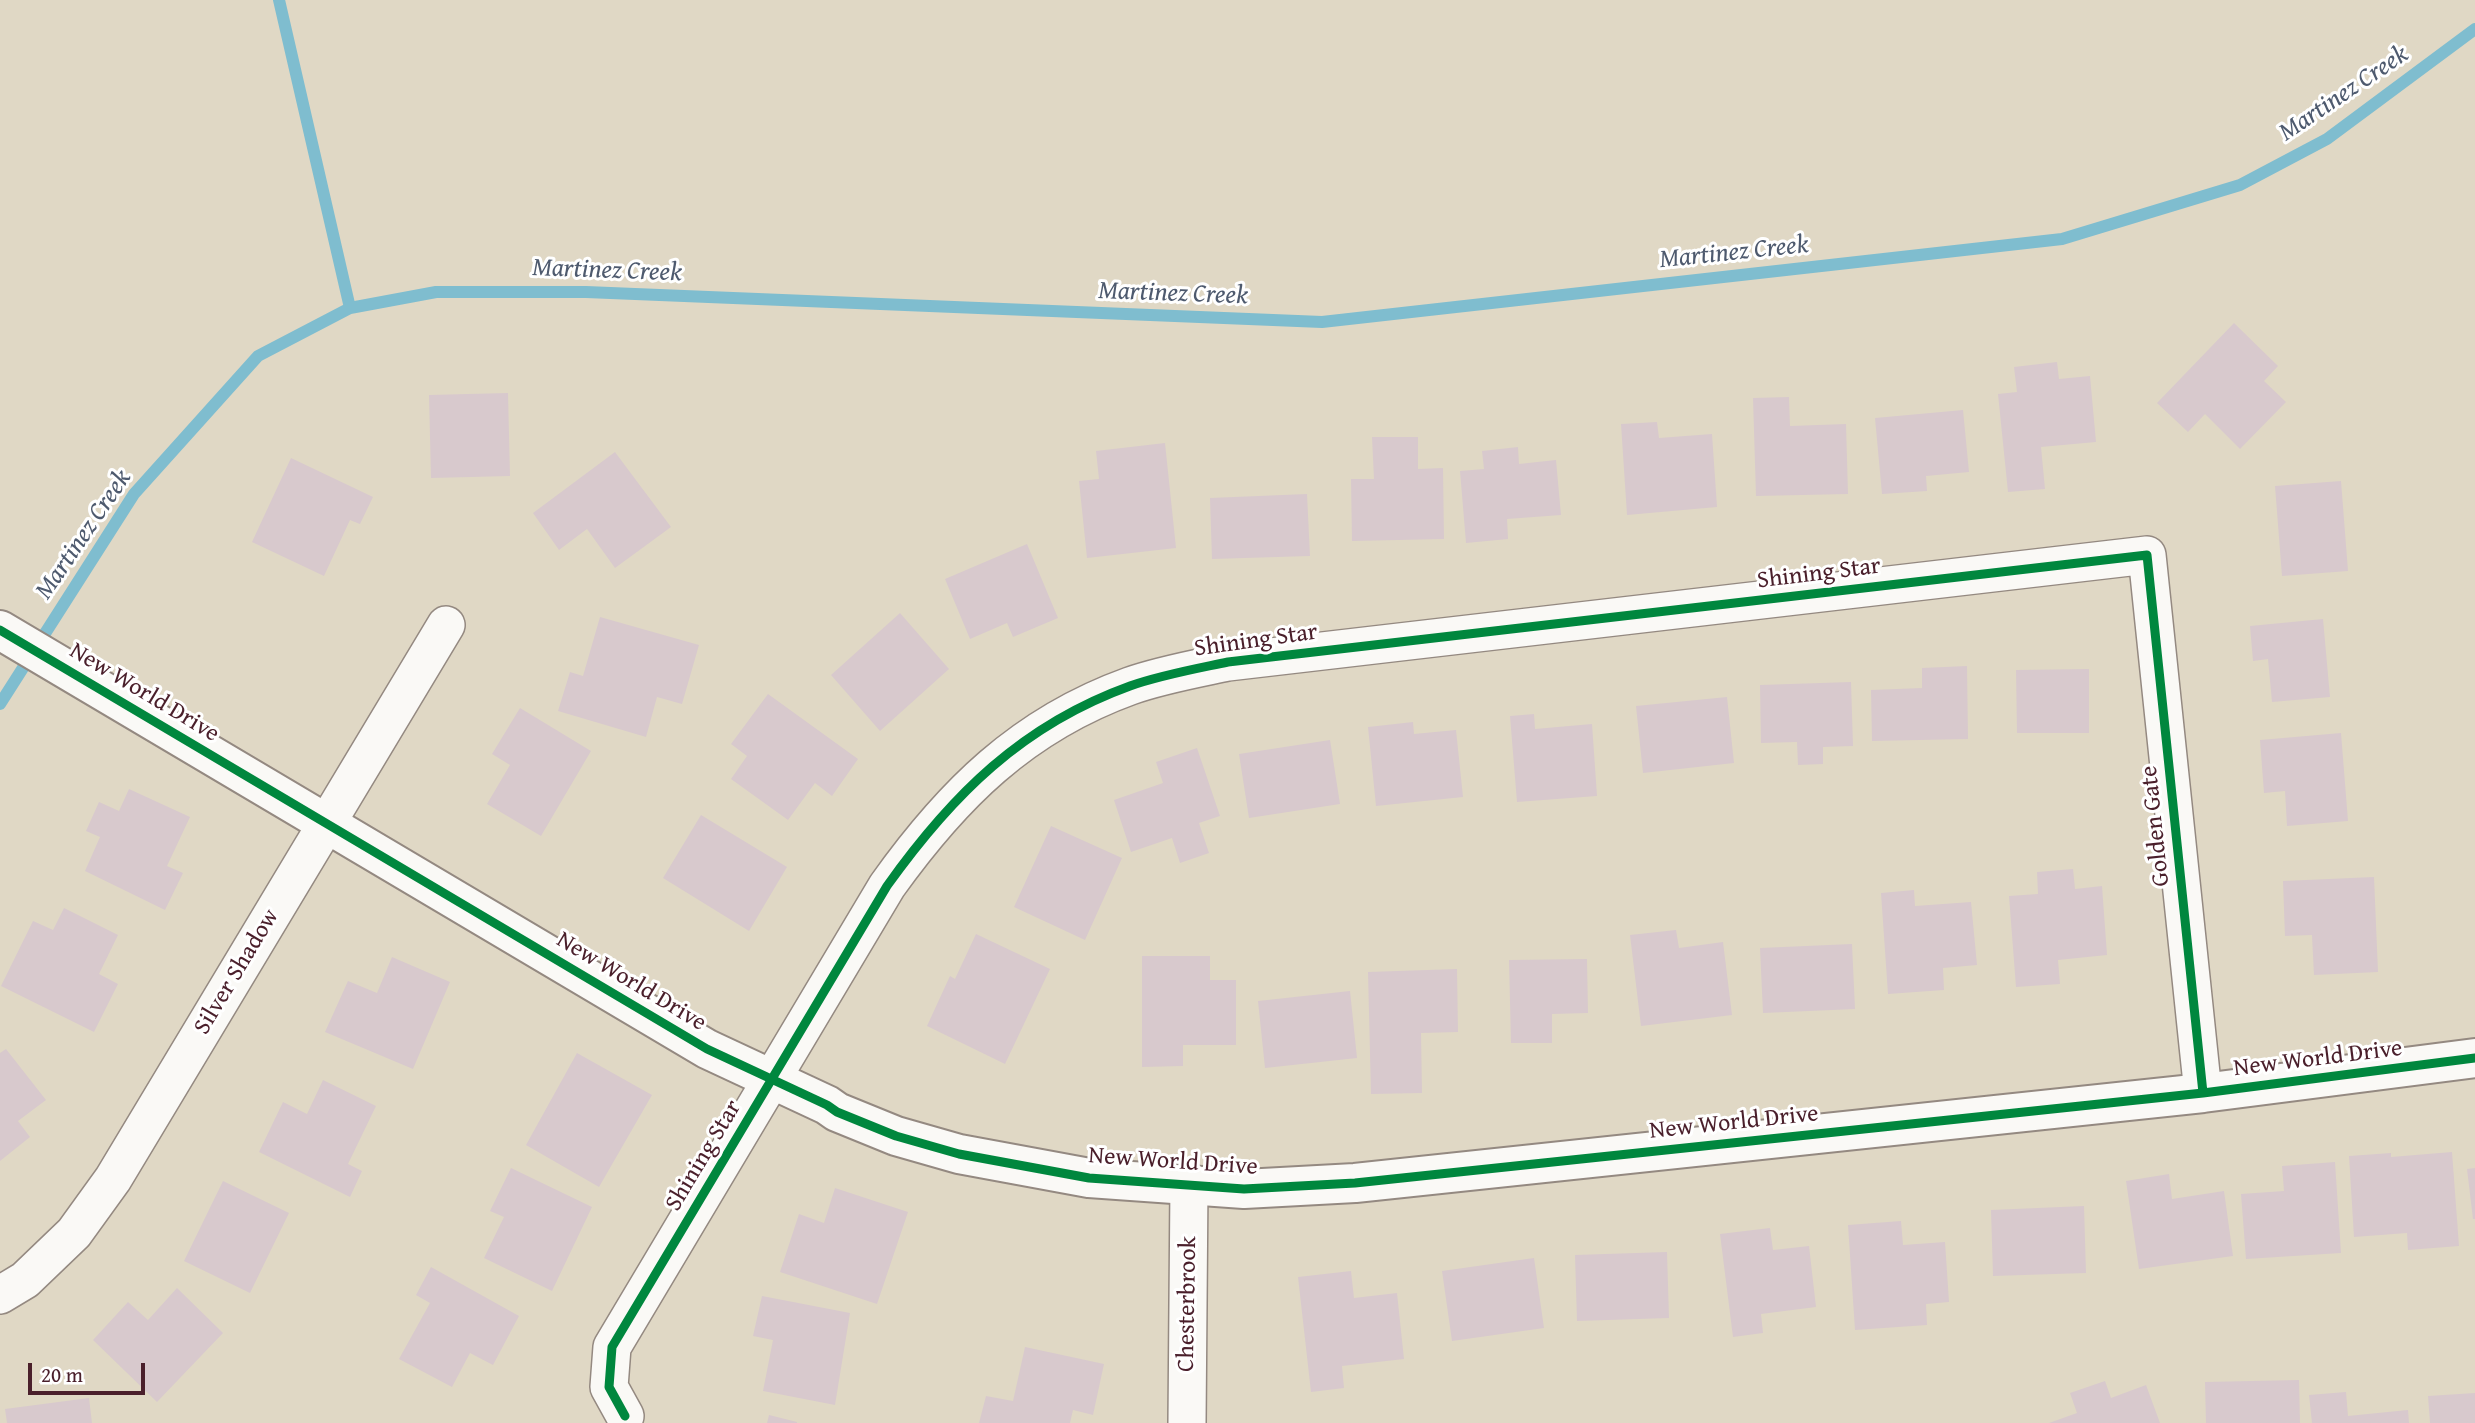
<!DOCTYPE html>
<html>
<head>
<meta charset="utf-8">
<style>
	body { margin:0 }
	#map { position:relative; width:2475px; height:1423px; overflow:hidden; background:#e0d8c5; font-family:"Gentium Book Plus",serif }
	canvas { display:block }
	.scale { position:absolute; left:28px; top:1363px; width:117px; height:32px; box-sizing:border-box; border:4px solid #4a1f2b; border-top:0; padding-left:9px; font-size:21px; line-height:24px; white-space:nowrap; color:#4a1f2b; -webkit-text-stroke:5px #fff; paint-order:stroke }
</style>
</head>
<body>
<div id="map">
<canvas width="2475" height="1423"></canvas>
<div class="scale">20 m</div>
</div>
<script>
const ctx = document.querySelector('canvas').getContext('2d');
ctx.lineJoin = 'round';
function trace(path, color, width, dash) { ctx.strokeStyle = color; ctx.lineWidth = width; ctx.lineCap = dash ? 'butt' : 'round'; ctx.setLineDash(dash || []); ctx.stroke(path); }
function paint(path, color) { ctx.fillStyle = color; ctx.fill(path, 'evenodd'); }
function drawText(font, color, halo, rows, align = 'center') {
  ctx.font = font + ' "Gentium Book Plus",serif'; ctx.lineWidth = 6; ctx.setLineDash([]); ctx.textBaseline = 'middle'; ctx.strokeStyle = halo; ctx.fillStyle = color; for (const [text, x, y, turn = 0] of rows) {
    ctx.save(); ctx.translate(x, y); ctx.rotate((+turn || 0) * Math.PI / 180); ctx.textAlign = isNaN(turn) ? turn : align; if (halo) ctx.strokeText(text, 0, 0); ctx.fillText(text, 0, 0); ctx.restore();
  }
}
const stream = new Path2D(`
	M279,0L350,308
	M0,704L134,494L258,356L350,308L436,292H586L1322,322L2062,239L2240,185L2327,139L2475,29`);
const building = new Path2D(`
	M2234,323L2278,366L2264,381L2286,402L2240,449L2205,414L2188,432L2157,403Z
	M2057,362L2059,379L2090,376L2096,442L2041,447L2045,489L2008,492L1998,394L2017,392L2014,367Z
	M508,393L510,476L431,478L429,395Z
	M1789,397L1790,426L1846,424L1848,494L1756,496L1753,398Z
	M1963,410L1969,472L1926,476L1927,491L1882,494L1875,418Z
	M1657,422L1659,438L1712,434L1717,507L1627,515L1621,424Z
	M1372,437H1418V469L1443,468L1444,539L1352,541L1351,479H1374Z
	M1165,443L1176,548L1087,558L1079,481L1099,479L1096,451Z
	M1518,447L1519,464L1556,460L1561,515L1507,519L1508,539L1466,543L1460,471L1484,469L1482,451Z
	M615,452L671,527L615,568L587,529L559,550L533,513Z
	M291,458L373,497L360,524L350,520L324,576L252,542Z
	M2341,481L2348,571L2282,576L2275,486Z
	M1307,494L1310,556L1212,559L1210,498Z
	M1027,544L1058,618L1013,637L1007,623L970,639L945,579Z
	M900,613L949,669L880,731L831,675Z
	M600,617L699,645L682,704L657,697L646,737L558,711L570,672L583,676Z
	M2323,619L2330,697L2272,702L2268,659L2253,661L2250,626Z
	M1967,666L1968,739L1872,741L1871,690L1922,688V668Z
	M2089,669V733H2017L2016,670Z
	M1851,682L1853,746L1823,747V764L1798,765L1797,742L1761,743L1760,685Z
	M768,694L858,759L832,796L815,783L788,820L731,779L747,756L731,744Z
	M1727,697L1734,763L1643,773L1636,706Z
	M520,708L591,751L541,836L487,804L510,765L492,754Z
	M1534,714L1535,729L1592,724L1597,796L1517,802L1510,716Z
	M1413,722L1414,734L1456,730L1463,797L1376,806L1368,727Z
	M2341,733L2348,821L2287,826L2285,791L2264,793L2260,740Z
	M1330,740L1340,804L1249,818L1239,754Z
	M1197,748L1220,816L1199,823L1209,853L1180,863L1172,838L1131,852L1114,800L1163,783L1156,762Z
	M129,789L190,817L167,866L183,873L165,910L85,871L100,837L86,831L99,802L119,811Z
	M701,815L787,867L749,931L663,878Z
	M1051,826L1122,858L1085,940L1014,907Z
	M2073,869L2075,889L2102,886L2107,955L2058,960L2060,984L2016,987L2009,896L2038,894L2037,872Z
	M2374,877L2378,972L2314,975L2312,935L2285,936L2283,881Z
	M1914,890L1915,906L1971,902L1977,965L1943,968L1944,990L1888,994L1881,893Z
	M64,908L118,935L99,974L118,984L94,1032L1,986L33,921L53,930Z
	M1676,930L1679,948L1723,942L1732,1015L1641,1026L1630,935Z
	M976,934L1050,969L1005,1064L927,1026L950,976L955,979Z
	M1852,944L1855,1009L1763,1013L1760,948Z
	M1142,956H1210V980H1236V1045H1183V1066L1142,1067Z
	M392,957L450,982L413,1069L325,1032L348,981L377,993Z
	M1587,959L1588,1013L1552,1014V1043H1511L1509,960Z
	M1457,969L1458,1032L1421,1033L1422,1093L1371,1094L1368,972Z
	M1350,991L1357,1058L1265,1068L1258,1001Z
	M6,1049L46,1100L18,1121L30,1137L0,1161V1053Z
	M577,1053L652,1095L599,1187L526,1145Z
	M323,1080L376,1106L348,1164L362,1171L350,1197L259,1152L283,1102L307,1114Z
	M2452,1152L2459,1246L2408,1250L2407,1233L2354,1237L2349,1156L2391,1153V1157Z
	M2335,1162L2341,1253L2246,1259L2241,1194L2284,1191L2282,1166Z
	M511,1168L592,1207L552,1291L484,1258L504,1217L490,1211Z
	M2475,1168V1219H2473L2467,1169Z
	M2169,1174L2172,1199L2224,1191L2233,1256L2139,1269L2126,1181Z
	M223,1181L289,1213L250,1293L184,1261Z
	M835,1188L908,1212L877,1304L780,1272L799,1214L824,1223Z
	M2084,1206L2086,1273L1993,1276L1991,1210Z
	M1901,1221L1903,1245L1945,1242L1949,1302L1926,1304L1927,1325L1855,1330L1848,1225Z
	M1770,1228L1773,1250L1809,1246L1816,1307L1761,1314L1763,1333L1733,1337L1720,1234Z
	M1667,1252L1669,1318L1577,1321L1575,1255Z
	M1534,1258L1544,1328L1452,1341L1442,1271Z
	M431,1267L519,1316L493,1365L470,1353L452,1387L399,1359L430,1303L416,1295Z
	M1351,1271L1354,1298L1397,1293L1404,1359L1342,1366L1344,1388L1311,1392L1298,1277Z
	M177,1288L223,1333L157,1402L93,1340L128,1302L148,1320Z
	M762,1296L850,1313L835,1405L763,1391L773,1340L753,1336Z
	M1025,1347L1104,1364L1093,1415L1073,1410L1070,1423H979L986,1396L1013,1401Z
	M2299,1380L2300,1423H2206L2205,1382Z
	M2105,1381L2111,1398L2146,1385L2160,1423H2049L2077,1413L2070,1393Z
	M2346,1392L2348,1416L2408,1410L2409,1423H2312L2309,1395Z
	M2475,1393V1423H2430L2428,1396Z
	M89,1398L92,1423H7L5,1409Z
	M769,1415L797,1422V1423H767Z`);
const street = new Path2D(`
	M0,1295L25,1280L74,1233L113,1179L446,625
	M625,1416L609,1387L612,1347L887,886C952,795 1022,725 1130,686C1161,675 1195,669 1228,662L2147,555L2203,1093
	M1187,1423L1189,1184`);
const secondary = new Path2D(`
	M0,630L707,1049L827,1105L837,1112L896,1136L959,1154L1089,1178L1244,1189L1355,1183L2203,1093L2475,1058`);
const cycleway = new Path2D(`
	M0,630L707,1049L827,1105L837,1112L896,1136L959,1154L1089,1178L1244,1189L1355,1183L2203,1093L2475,1058
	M625,1416L609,1387L612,1347L887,886C952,795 1022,725 1130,686C1161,675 1195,669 1228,662L2147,555L2203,1093`);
const streetNames = [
	["Shining Star",1819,574,-7],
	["Shining Star",1256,641,-8],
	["New World Drive",144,693,31],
	["Golden Gate",2156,826,-96],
	["Silver Shadow",237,972,-59],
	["New World Drive",631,982,31],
	["New World Drive",2318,1059,-7],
	["New World Drive",1734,1123,-6],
	["Shining Star",704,1156,-59],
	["New World Drive",1173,1162,4],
	["Chesterbrook",1188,1304,-89]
];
const waterNames = [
	["Martinez Creek",2344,94,-34],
	["Martinez Creek",1734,253,-6],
	["Martinez Creek",607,271,2],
	["Martinez Creek",1173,294,2],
	["Martinez Creek",84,535,-56]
];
trace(stream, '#7fbdcf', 12);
paint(building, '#d8c9cd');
trace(street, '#948981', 40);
trace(secondary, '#948981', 42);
trace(street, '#faf9f6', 37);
trace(secondary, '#faf9f6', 38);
trace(cycleway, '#00873e', 9);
drawText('24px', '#4a1f2b', '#fff', streetNames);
drawText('italic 26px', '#4e5a6e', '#fff', waterNames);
</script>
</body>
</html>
